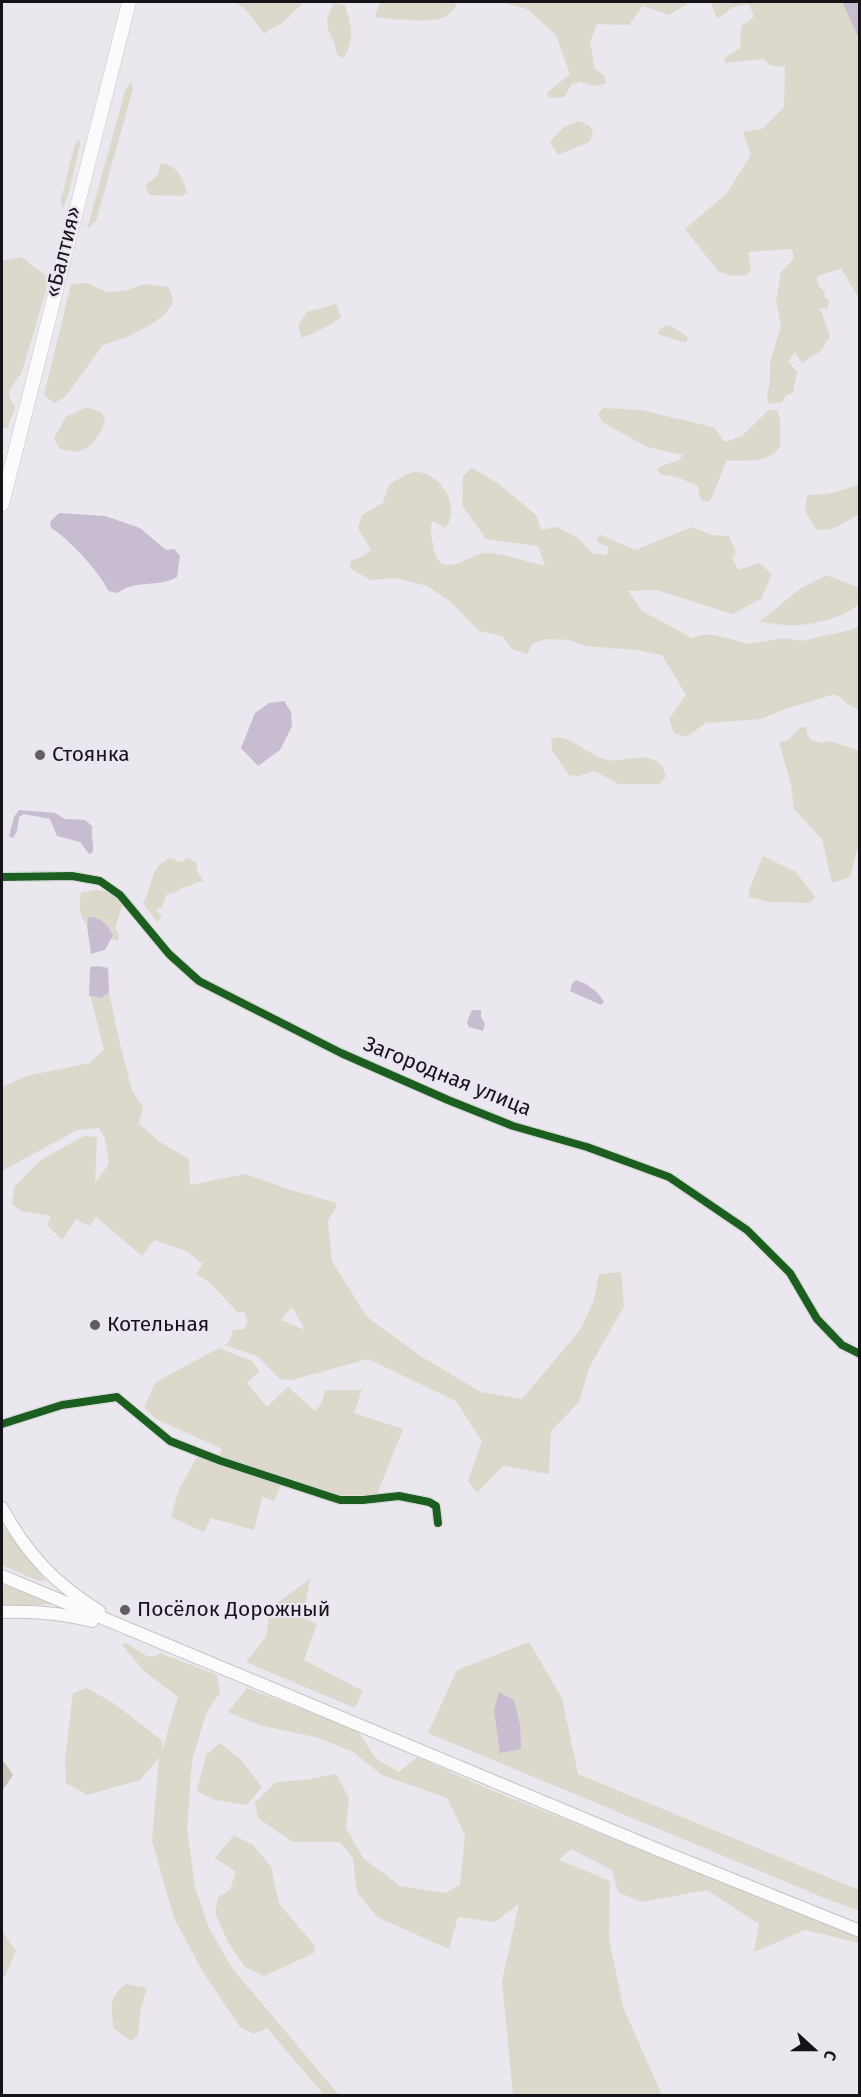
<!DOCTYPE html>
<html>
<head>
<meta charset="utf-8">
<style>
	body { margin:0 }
	#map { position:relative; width:861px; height:2097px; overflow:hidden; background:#ebe7ee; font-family:"Fira Sans",sans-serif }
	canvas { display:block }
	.frame { position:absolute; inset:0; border:3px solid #161318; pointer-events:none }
	.north { position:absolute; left:783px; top:2019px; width:60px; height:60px; -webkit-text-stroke:4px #ebe4f1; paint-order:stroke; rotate:111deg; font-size:16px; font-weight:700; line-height:24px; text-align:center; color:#161318 }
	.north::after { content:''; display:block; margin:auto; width:21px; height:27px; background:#161318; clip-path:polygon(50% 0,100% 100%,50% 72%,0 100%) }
</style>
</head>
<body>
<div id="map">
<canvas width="861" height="2097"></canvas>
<div class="frame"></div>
<div class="north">С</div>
</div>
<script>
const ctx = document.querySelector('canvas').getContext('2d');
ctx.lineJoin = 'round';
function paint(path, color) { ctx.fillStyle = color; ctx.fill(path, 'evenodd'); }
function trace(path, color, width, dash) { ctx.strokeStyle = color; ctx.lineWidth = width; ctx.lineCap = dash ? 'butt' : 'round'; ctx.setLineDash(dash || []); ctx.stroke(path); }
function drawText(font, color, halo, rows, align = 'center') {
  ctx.font = font + ' "Fira Sans",sans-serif'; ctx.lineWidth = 4.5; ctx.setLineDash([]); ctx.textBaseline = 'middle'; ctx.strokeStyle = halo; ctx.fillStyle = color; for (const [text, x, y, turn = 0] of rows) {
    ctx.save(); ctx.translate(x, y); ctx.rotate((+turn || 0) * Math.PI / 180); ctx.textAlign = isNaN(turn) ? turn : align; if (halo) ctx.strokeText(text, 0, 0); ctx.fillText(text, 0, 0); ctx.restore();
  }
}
const green = new Path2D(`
	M235,2H304L282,23L264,33L246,10Z
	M380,2H458C454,9 450,15 442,18C429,23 389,19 375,17Z
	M500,2H690L669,15L643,6L629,25L597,24L590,42L595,69L605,76L606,84L592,86L582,82L572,84L564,97L549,98L547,93L570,74L556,35L527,9Z
	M711,2H842L859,39V299L841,268C833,273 825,272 817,277L818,285L825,292L824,297L829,301L828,309L820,308L830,336L821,351L802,363L795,352L788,361L797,372L793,393L786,395L782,402L769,404L767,396L770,381V362L781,326L776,302L781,272L794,258L792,249L748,252L751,269L747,275L730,276L718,271L685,229L727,193L751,155L743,132L762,129L784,107L785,67L770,65L763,59L725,63L724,58L740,48L741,26L754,17L749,4L734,7L717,19Z
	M334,3L345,5C351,25 356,41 343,59L337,54C333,30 319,29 334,3Z
	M132,82L133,89L96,221L87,229L126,88Z
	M579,121L590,126L593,134L589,142L558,155L550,142L564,127Z
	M79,138L80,145L68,195L63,209L61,200L74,147Z
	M161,163C177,166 184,178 187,193L181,196L150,195L145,186L158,175Z
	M22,257L39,271L45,274L47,287L22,372L9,391L10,399L15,407L8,427L2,429V261Z
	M87,283L107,292L124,291L145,284L168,287L173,297L172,305L164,315L150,325L127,337L103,345L65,397L54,403L44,395L71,284Z
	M336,304L341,317L328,326L302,338L298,326L307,312Z
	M670,325L688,337L686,343L658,334L660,328Z
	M87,407L102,413L105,421C101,433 92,448 80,451C74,453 65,450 60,449L54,438L66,417Z
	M604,408L640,410L701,424L714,428L725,442L742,436L769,410H777L780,420V447L774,454L759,460L731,461L727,459L710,502L702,501L699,494L698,486L677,477L660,474L657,469L662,466L679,460L683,455L647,447L602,422L598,413Z
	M472,468L499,484L536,515L541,530L557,527L578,538L592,553L607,555L609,547L597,542L599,534L635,550L692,527L712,535L729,536L736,552L732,559L739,570L759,563L772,574L761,599L732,614L657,590L628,591L642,611L692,638L701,635H715L749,644L784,638L801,641L851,630L859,626V710L848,704L835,694L785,709L761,719L706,723L686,737L674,733L669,719L686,695L662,655L637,650L585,646L569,640L546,639L532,644L527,654L512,649L502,636L479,631L451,602L427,586L395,578L370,580L350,568L351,561L365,555L371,550L358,528L362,515L383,503L389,485C396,481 407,472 415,472C440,471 463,508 445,528L433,521C429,529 431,536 433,544C439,584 465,556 484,553C493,551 533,563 545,566L538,546L486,539L462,505L463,476Z
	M859,484V514C847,521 830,534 816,529L805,511L807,495C827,495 842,491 859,484Z
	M827,575L859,588V604C844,617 818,624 797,625C785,626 771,623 759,622L801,588Z
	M801,727H806L807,734L811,740L821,743L831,741L859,751V848L857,850L850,877L832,883L822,839L794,809L791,785L779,742L787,741Z
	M556,737C576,739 589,756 608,760C624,762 642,753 656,761C662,764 664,769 666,776L660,784H619L594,771L579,776L569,775L552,751L551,740Z
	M763,856L796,872L815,897L810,903L769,902L749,897V890Z
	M170,858L181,862L189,858L196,863L198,873L204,881C195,881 191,888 182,887L177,892L167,894L162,907L156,910L162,917L157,922L143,903C154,885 149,867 170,858Z
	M96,890L111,892L123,902L115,929L119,933L118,941L110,939L113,935C107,924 101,917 88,918L87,924C78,916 79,905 81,893Z
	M109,992L119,1040L132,1091L143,1107L139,1124L160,1142L189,1159L190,1185L245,1174L291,1190L334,1202L337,1206L328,1221L332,1261L367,1317L422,1357L481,1392L522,1399L580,1330L593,1303L599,1274L621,1272L624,1306L589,1368L579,1402L551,1431L549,1474L503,1466L477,1493L468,1481L482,1441L456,1401L368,1359L292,1380L280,1379L257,1356L224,1345L229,1342L233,1330L244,1329L248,1321L244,1312H237L209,1282L196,1274L203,1264L186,1251L154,1240L142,1256L96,1217L89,1226L76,1219L62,1240L47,1225L51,1216L21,1211L12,1204L14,1187L41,1160L84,1136L97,1137L95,1183L109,1164L105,1138L99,1128L77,1130L2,1171V1087L26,1076L90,1063L104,1049L91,998ZM292,1307L305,1330L281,1320Z
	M219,1348L252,1361L259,1371L247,1383L267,1407L288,1387L315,1411L322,1403L325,1390H362L354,1413L403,1429L377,1494L341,1498L283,1480L274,1501L262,1497L254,1530L211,1518L204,1532L171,1517L179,1489L198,1456L217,1461L222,1449L156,1419L144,1407L156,1382Z
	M2,1525L46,1581L36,1580L2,1565Z
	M310,1579L306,1602L300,1616L317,1624L304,1660L363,1691L355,1708L246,1662L266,1637L270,1608Z
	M2,1583L53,1604L2,1608Z
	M529,1642L562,1698L578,1774L859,1890V1911L827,1899L428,1733L457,1670Z
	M126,1643L147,1656L155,1657L160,1653L217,1675L220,1693L207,1711L192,1760L187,1829L195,1887L209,1928L232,1968L339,2095H324L267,2028L254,2034L240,2027L203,1972L174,1918L152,1841L159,1758L140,1780L87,1795L66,1783L65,1759L73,1693L87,1688C115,1703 138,1721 162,1741V1751L178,1697L145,1672L122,1645Z
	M247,1688L357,1730L376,1759L399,1772L417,1757L486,1788L859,1937V1943L805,1930L754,1952L759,1924L707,1890L642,1902L618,1892L612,1870L571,1849L559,1860L610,1881L609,1938L623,2007L662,2095H513L502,1981L519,1904L495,1922L458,1917L449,1949L377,1917L357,1892L353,1858L340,1842H293L258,1818L255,1803L276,1782L304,1780L336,1774L349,1798L346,1828L363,1858L400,1886L445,1893L460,1885L465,1835L447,1798L382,1775L353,1752L319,1738L259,1725L228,1712Z
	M220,1743L242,1761L262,1787L247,1805L215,1800L197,1791L206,1755Z
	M234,1835L254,1846L271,1867L279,1904L315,1946L314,1953L264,1976L245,1967L229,1944L215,1913L218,1897L230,1890L236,1872L215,1858Z
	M2,1931L16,1951L4,1978L2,1974Z
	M126,1984L147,1988L141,2007L138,2036L131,2041L114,2029C111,2009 108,1997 126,1984Z`);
const forest = new Path2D(`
	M2,1759L13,1775L2,1791Z`);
const water = new Path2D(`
	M842,2H859V39Z
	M59,513L105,516L140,528L166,550L174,549L180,556L177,577C160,588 134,579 118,593L108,591C101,573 68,538 51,528L50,522Z
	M284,701L291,712L292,726L280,750L258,766L241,748L255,713L269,703Z
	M19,810L55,813L65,819L85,820L92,826C91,834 94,848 93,852L89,854L80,842L57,836L50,819L24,814L19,817L17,831L13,838L9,836L14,817Z
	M88,917C101,917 107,924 113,935L105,950L91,954L87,926Z
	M98,966L108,968L109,992L101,998L89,996L90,967Z
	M576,980C589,985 597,990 604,1002L601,1005L570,991L572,984Z
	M472,1010H481V1017L485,1024L483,1031L469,1027L467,1022Z
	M499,1692L514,1700L520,1725L521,1749L500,1753L494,1710Z`);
const minor = new Path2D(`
	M2,877L72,876L100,881L120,895L169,954L199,981L341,1053L448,1100L513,1126L587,1147L669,1177L747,1230L790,1273L817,1319L842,1345L860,1354
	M2,1424L62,1405L117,1397L170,1441L221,1461L340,1500H363L399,1496L429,1502L436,1506L438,1523`);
const major = new Path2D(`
	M2,1508C26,1553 55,1584 99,1611
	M2,1576L656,1849L860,1931
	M2,1612C33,1611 62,1613 92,1621`);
const highway = new Path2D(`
	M2,504L129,2`);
const cycleway = new Path2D(`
	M2,877L72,876L100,881L120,895L169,954L199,981L341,1053L448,1100L513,1126L587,1147L669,1177L747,1230L790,1273L817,1319L842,1345L860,1354
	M2,1424L62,1405L117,1397L170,1441L221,1461L340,1500H363L399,1496L429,1502L436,1506L438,1523`);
const markers = [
	[40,755,6,"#615d63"],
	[95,1325,6,"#615d63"],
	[125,1610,6,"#615d63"]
];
const streetNames = [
	["«Балтия»",64,252,-76],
	["Загородная улица",447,1077,22]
];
const poiNames = [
	["Стоянка",52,755],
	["Котельная",107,1325],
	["Посёлок Дорожный",137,1610]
];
paint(green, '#dcd8cb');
paint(forest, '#c7c3b5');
paint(water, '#c8bcd1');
trace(minor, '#c6c3c8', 10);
trace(major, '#c6c3c8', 14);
trace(highway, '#c6c3c8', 15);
trace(minor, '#fcfbfc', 9);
trace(major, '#fcfbfc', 12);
trace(highway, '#fcfbfc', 14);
trace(cycleway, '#1b5e20', 8);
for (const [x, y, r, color] of markers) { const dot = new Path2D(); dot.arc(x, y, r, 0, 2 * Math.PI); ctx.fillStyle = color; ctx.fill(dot); trace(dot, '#ebe4f1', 2); }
drawText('21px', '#161318', '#ebe4f1', streetNames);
drawText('21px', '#161318', '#ebe4f1', poiNames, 'left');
</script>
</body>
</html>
